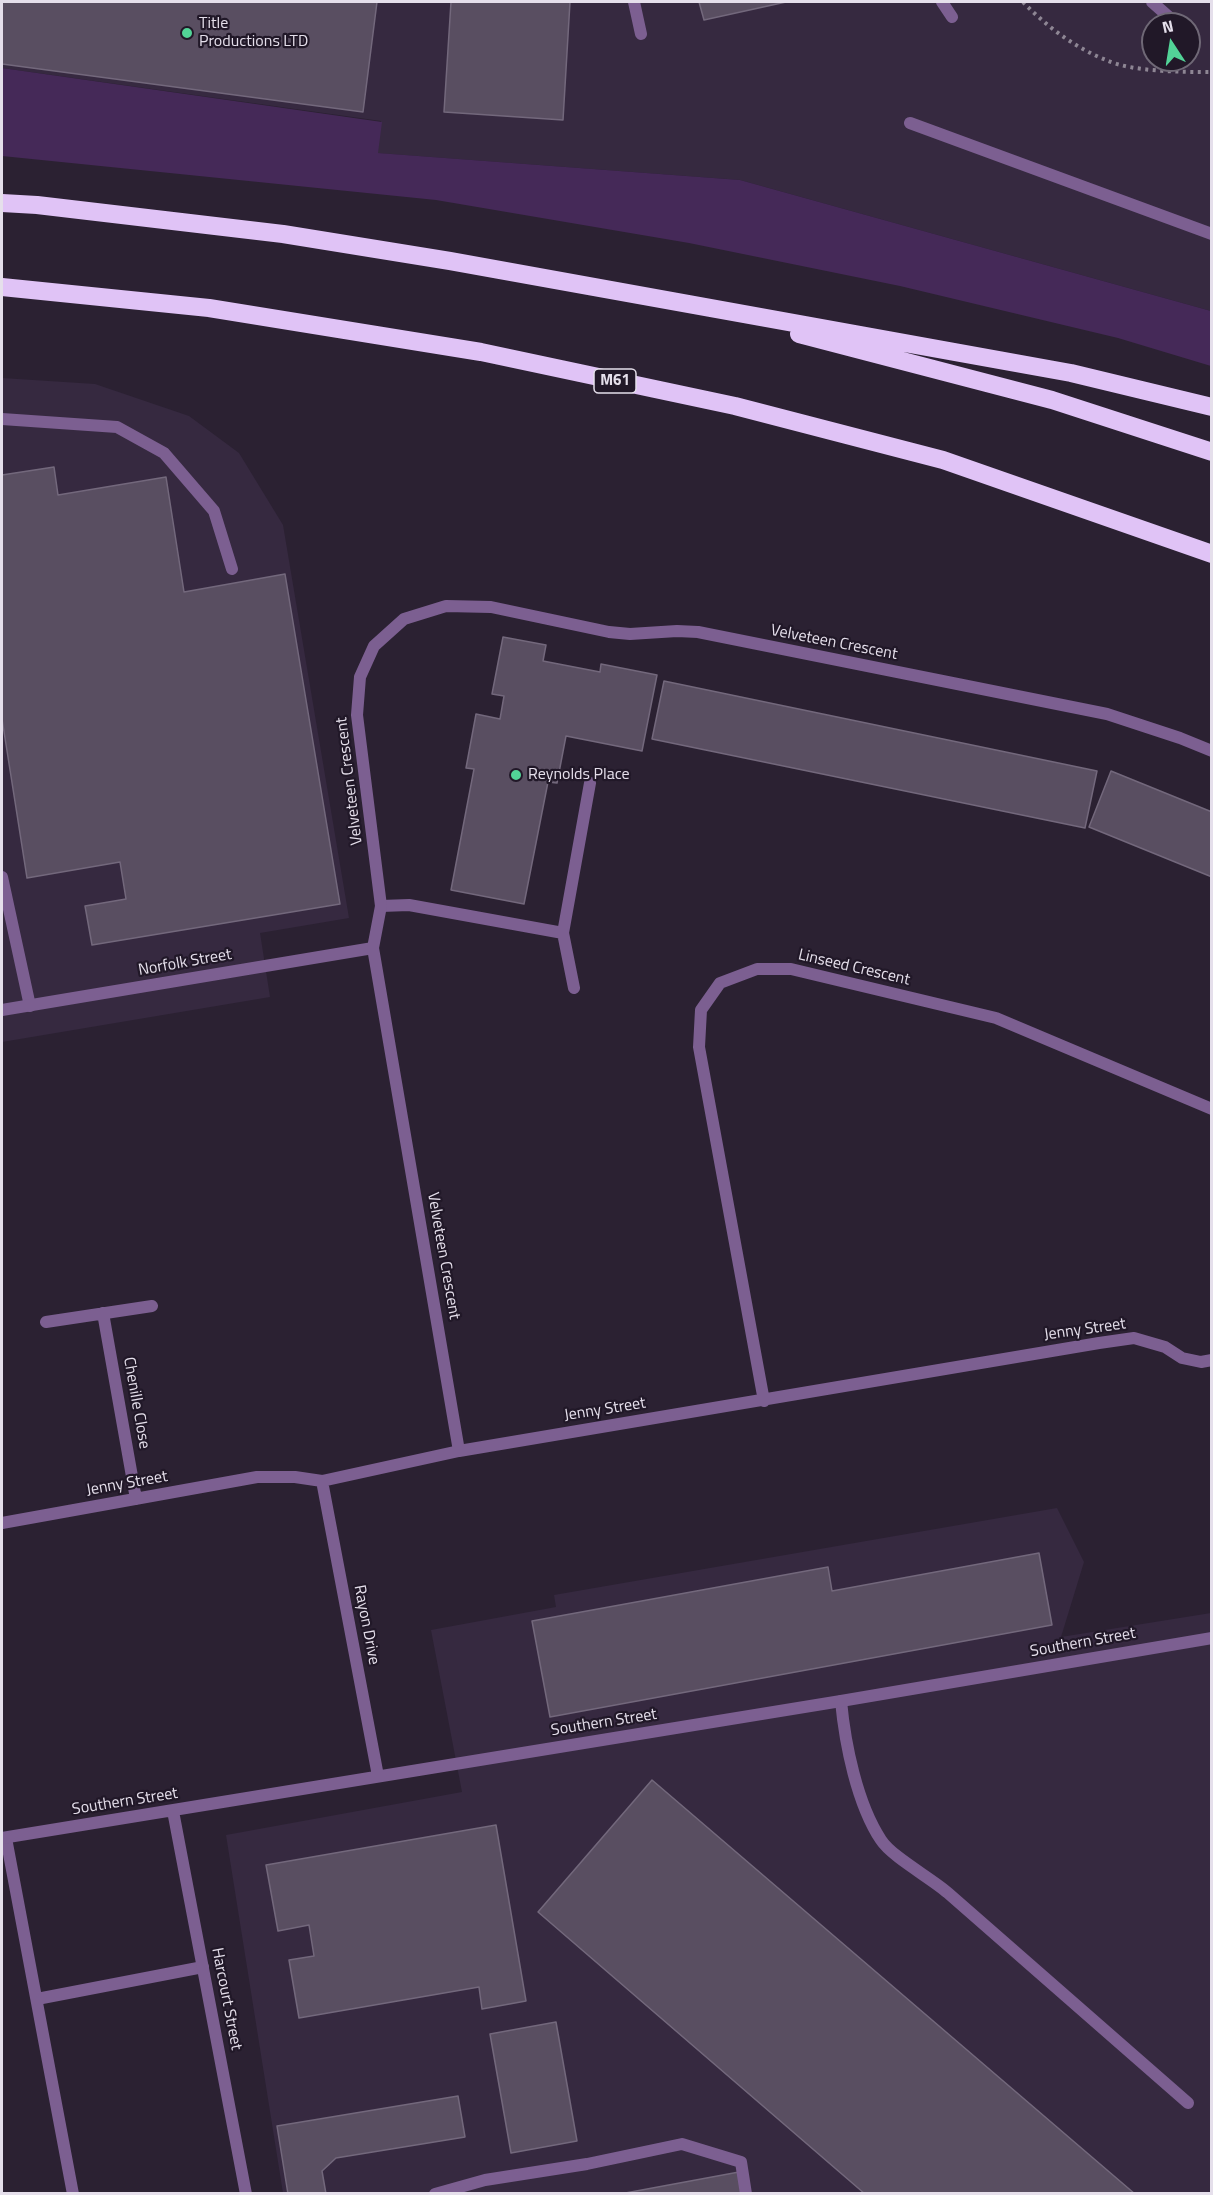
<!DOCTYPE html>
<html>
<head>
<meta charset="utf-8">
<style>
	body { margin:0 }
	#map { position:relative; width:1213px; height:2195px; overflow:hidden; background:#2b2132; font-family:"Titillium Web",sans-serif }
	canvas { display:block }
	.frame { position:absolute; inset:0; border:3px solid #e5dfeb; pointer-events:none }
	.north { position:absolute; left:1141px; top:12px; width:60px; height:60px; box-sizing:border-box; background:#211828; border:2px solid #6f6876; border-radius:50%; rotate:348deg; font-size:16px; font-weight:700; line-height:24px; text-align:center; color:#e5dfeb }
	.north::after { content:''; display:block; margin:auto; width:21px; height:27px; background:#52d397; clip-path:polygon(50% 0,100% 100%,50% 72%,0 100%) }
</style>
</head>
<body>
<div id="map">
<canvas width="1213" height="2195"></canvas>
<div class="frame"></div>
<div class="north">N</div>
</div>
<script>
const ctx = document.querySelector('canvas').getContext('2d');
ctx.lineJoin = 'round';
function paint(path, color) { ctx.fillStyle = color; ctx.fill(path, 'evenodd'); }
function trace(path, color, width, dash) { ctx.strokeStyle = color; ctx.lineWidth = width; ctx.lineCap = dash ? 'butt' : 'round'; ctx.setLineDash(dash || []); ctx.stroke(path); }
function drawText(font, color, halo, rows, align = 'center') {
  ctx.font = font + ' "Titillium Web",sans-serif'; ctx.lineWidth = 4.5; ctx.setLineDash([]); ctx.textBaseline = 'middle'; ctx.strokeStyle = halo; ctx.fillStyle = color; for (const [text, x, y, turn = 0] of rows) {
    ctx.save(); ctx.translate(x, y); ctx.rotate((+turn || 0) * Math.PI / 180); ctx.textAlign = isNaN(turn) ? turn : align; if (halo) ctx.strokeText(text, 0, 0); ctx.fillText(text, 0, 0); ctx.restore();
  }
}
const built = new Path2D(`
	M2,2H1211V311L740,180L377,153L381,121L2,68ZM1153,24H1189V60H1153Z
	M2,378L95,384L189,416L239,453L283,525L349,918L260,933L270,997L2,1042Z
	M1057,1508L1084,1562L1061,1637L1211,1613V2193H283L226,1835L462,1792L431,1630L556,1607L554,1595Z`);
const green = new Path2D(`
	M2,68L382,122L378,153L740,180L1211,311V366L1118,338L900,286L689,243L436,200L2,156Z`);
const building = new Path2D(`
	M2,2H377L363,112L2,64Z
	M451,2H570L563,120L444,112Z
	M699,2H786L704,20Z
	M54,467L58,495L166,477L184,592L285,574L340,904L92,945L85,906L126,899L120,862L27,878L2,719V475Z
	M503,637L546,645L543,661L600,672L601,664L657,675L642,751L566,736L557,783L548,782L524,904L451,890L474,769L466,768L476,714L500,719L504,696L492,694Z
	M664,681L1097,771L1085,828L652,739Z
	M1111,771L1212,812V877L1089,827Z
	M1039,1553L1052,1625L550,1717L532,1621L828,1567L832,1591Z
	M652,1780L1135,2194H865L538,1912Z
	M496,1825L526,2001L482,2009L479,1987L299,2018L289,1960L314,1956L309,1925L278,1931L266,1865Z
	M556,2022L577,2141L511,2153L490,2034Z
	M458,2096L465,2137L336,2158L322,2171L326,2194H288L277,2126Z
	M739,2172L743,2194H620Z`);
const path = new Path2D(`
	M1023,2C1045,25 1075,48 1106,60C1132,72 1182,72 1212,72`);
const service = new Path2D(`
	M634,2L641,34
	M942,2L952,17
	M1152,2L1169,17
	M910,123L1212,234
	M2,419L117,427L164,453L214,511L232,569
	M2,877L30,1006
	M381,906L409,905L563,933L590,783
	M563,933L574,988
	M841,1701C845,1744 857,1804 881,1840C892,1857 931,1878 948,1893C1028,1963 1108,2033 1188,2103
	M6,1838L73,2194
	M37,1999L203,1967
	M435,2194L485,2180L587,2164L682,2144L741,2162L746,2194`);
const minor = new Path2D(`
	M2,1010L373,948
	M103,1313L136,1499
	M46,1322L152,1306
	M764,1401L699,1047L701,1010L720,983L757,969H791L996,1018L1212,1109
	M459,1451L373,948L381,906L357,715L360,677L374,646L404,619L446,606L491,607L609,632L630,634L677,631L698,632L1107,714L1180,738L1212,751
	M322,1481L378,1776
	M2,1523L257,1477H295L322,1481L459,1451L1099,1343L1134,1338L1165,1347L1182,1358L1201,1362L1212,1360
	M173,1811L246,2194
	M2,1838L841,1701L1212,1638`);
const motorway = new Path2D(`
	M2,203L37,205L283,234L450,261L1071,373L1212,407
	M2,287L209,308L481,352L735,406L943,460L1212,554
	M799,334L1052,400L1212,452`);
const markers = [
	[187,33,6,"#52d397"],
	[516,775,6,"#52d397"]
];
const shields = [
	[615,381,42]
];
const shieldNames = [
	["M61",615,381]
];
const poiNames = [
	["Title",199,24],
	["Productions LTD",199,42],
	["Reynolds Place",528,775]
];
const streetNames = [
	["Velveteen Crescent",834,643,11],
	["Velveteen Crescent",350,781,-97],
	["Norfolk Street",185,963,-10],
	["Linseed Crescent",854,968,13],
	["Velveteen Crescent",443,1256,80],
	["Jenny Street",1085,1330,-8],
	["Chenille Close",136,1403,80],
	["Jenny Street",605,1410,-9],
	["Jenny Street",127,1484,-10],
	["Rayon Drive",366,1625,79],
	["Southern Street",1083,1643,-10],
	["Southern Street",604,1723,-9],
	["Southern Street",125,1802,-9],
	["Harcourt Street",226,1999,79]
];
paint(built, '#362940');
paint(green, '#452958');
paint(building, '#594e61');
trace(building, '#73687c', 1.5);
trace(path, '#8e8694', 4, [3, 4.5]);
trace(service, '#7c5f91', 12);
trace(minor, '#7c5f91', 12);
trace(motorway, '#e0c3f6', 18);
for (const [x, y, r, color] of markers) { const dot = new Path2D(); dot.arc(x, y, r, 0, 2 * Math.PI); ctx.fillStyle = color; ctx.fill(dot); trace(dot, '#211828', 2); }
for (const [x, y, w] of shields) { const box = new Path2D(); box.roundRect(x - w / 2, y - 12, w, 24, 4.5); ctx.fillStyle = '#211828'; ctx.fill(box); trace(box, '#e5dfeb', 1.5); }
drawText('bold 15px', '#e5dfeb', null, shieldNames);
drawText('16px', '#e5dfeb', '#211828', poiNames, 'left');
drawText('16px', '#e5dfeb', '#211828', streetNames);
</script>
</body>
</html>
